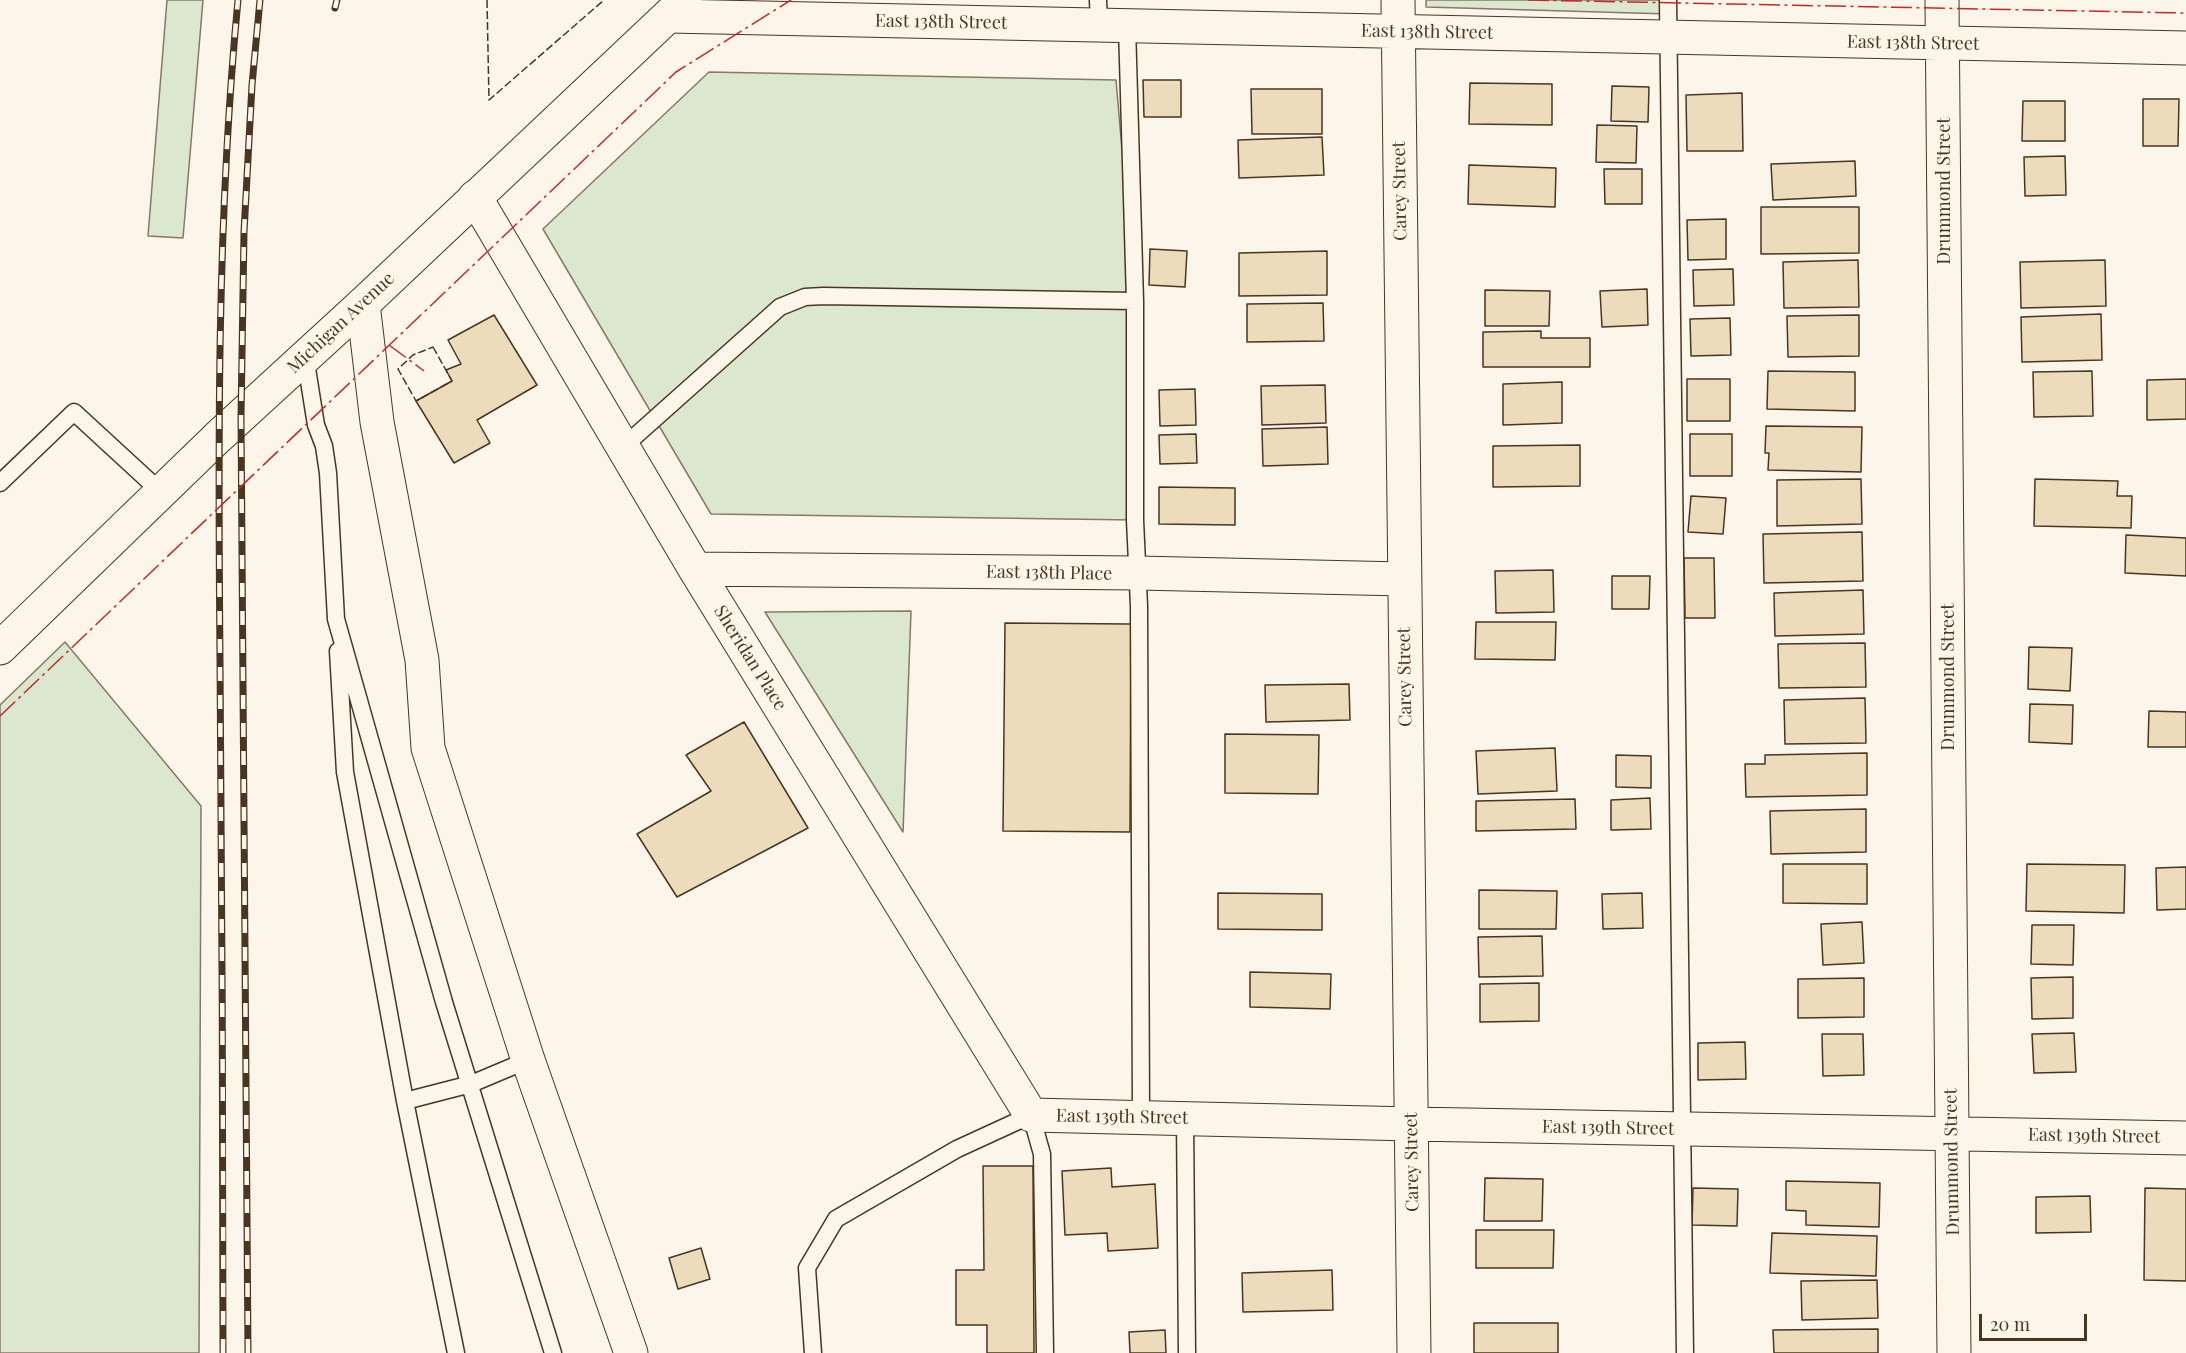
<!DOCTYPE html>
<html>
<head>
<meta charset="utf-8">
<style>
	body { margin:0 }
	#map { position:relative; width:2186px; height:1353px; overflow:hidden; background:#fbf6e9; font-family:"Playfair Display",serif }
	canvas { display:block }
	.scale { position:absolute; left:1979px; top:1314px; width:108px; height:27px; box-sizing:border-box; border:3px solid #4a3520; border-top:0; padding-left:8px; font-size:18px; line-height:21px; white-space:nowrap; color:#4a3520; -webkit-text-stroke:4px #fbf6e9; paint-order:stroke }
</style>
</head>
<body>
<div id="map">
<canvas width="2186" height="1353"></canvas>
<div class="scale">20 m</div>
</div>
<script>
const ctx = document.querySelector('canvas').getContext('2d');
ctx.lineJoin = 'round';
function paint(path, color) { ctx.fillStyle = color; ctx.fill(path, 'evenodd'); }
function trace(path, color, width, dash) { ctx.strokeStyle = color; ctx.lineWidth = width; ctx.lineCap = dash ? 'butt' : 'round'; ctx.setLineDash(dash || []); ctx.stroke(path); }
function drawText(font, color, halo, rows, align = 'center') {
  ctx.font = font + ' "Playfair Display",serif'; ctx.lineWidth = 4.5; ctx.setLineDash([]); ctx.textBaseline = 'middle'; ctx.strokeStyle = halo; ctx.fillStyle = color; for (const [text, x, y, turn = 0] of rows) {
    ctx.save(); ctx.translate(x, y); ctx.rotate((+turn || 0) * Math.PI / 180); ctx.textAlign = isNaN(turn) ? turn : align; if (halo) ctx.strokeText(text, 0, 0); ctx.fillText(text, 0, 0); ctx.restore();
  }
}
const green = new Path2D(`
	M167,0H203L183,238L148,236Z
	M1426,0H1668L1669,14L1426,7Z
	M709,72L1116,80L1135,301V520L711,514L543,229Z
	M911,611L903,832L765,612Z
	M65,642L201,806L199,1353H0V705Z`);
const building = new Path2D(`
	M1143,80H1181V117H1144Z
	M1470,83L1552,84V125L1469,124Z
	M1612,86L1649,87L1648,122L1611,121Z
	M1251,89H1322V134H1252Z
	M1742,93L1743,151H1687L1686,95Z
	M2143,99H2179L2178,146H2143Z
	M2023,101H2065V141H2022Z
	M1597,125L1637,126L1636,163L1596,162Z
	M1322,137L1324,175L1239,178L1238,140Z
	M2065,156L2066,195L2025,196L2024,157Z
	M1855,161L1856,196L1773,200L1771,164Z
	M1469,165L1556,168L1555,207L1468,204Z
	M1604,169H1642V204H1605Z
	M1761,207H1859V253L1761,254Z
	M1726,219V259L1688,260L1687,220Z
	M1150,249L1187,251L1185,287L1149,285Z
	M1327,251V295L1239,296V253Z
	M1858,260L1859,307L1784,308L1783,262Z
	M2105,260L2106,306L2021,308L2020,262Z
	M1733,269L1734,305L1694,306L1693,270Z
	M1647,289L1648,325L1602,327L1600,291Z
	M1485,290L1550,291L1549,326H1485Z
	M1323,303L1324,341L1247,342V304Z
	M2101,314L2102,360L2022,362L2021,317Z
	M494,315L537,385L477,420L490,443L454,463L416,401L452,381L446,370L461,364L448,340Z
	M1859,315V356L1788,357L1787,316Z
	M1730,318L1731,355L1691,356L1690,319Z
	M1541,331V338H1590V367H1483V332Z
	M1768,371L1855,372V411L1767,409Z
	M2092,371L2093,416L2034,417L2033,372Z
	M1687,379H1730V421H1687Z
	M2186,379V419L2147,420V380Z
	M1562,382V423L1503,425V384Z
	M1325,385L1326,423L1262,425L1261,386Z
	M1195,389L1196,425L1160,426L1159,390Z
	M1766,426L1862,427L1861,472L1768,470L1769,453H1765Z
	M1327,427L1328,464L1263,466L1262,429Z
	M1196,434L1197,463L1160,464L1159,435Z
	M1690,434H1732V476H1690Z
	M1580,445V486L1493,487V446Z
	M1861,479L1862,524L1777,526V480Z
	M2035,479L2118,481L2117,496H2132L2131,528L2034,526Z
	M1159,487L1235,488V525L1159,524Z
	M1691,496L1726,498L1723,534L1688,532Z
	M1862,532L1863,581L1764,583L1763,534Z
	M2126,535L2186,538V576L2125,573Z
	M1684,558H1714L1715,618H1685Z
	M1553,570L1554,612L1496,613L1495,571Z
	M1612,576H1650L1649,609H1612Z
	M1863,590L1864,634L1775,636L1774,593Z
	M1476,622H1556L1555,660L1475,659Z
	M1005,623L1131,624L1130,832L1003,831Z
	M1865,643L1866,687L1779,688L1778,644Z
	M2029,647L2072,648L2070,691L2028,689Z
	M1349,684L1350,720L1266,722L1265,685Z
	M1865,698L1866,743L1785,744L1784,700Z
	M2030,704L2073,705L2072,744L2029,742Z
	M2149,711L2186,712V747H2148Z
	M744,722L808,828L677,897L637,834L711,791L686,755Z
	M1225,734L1319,735L1318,794L1225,793Z
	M1555,748L1557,791L1478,794L1476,751Z
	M1867,753V795L1746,797L1745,764H1765V755Z
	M1616,755L1651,756V788L1616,787Z
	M1650,798L1651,829L1611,830V800Z
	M1575,799L1576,829L1476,831V801Z
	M1866,809V852L1771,854L1770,811Z
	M1783,864H1867V904L1783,903Z
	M2027,864L2125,865L2124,913L2026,911Z
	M2186,867V909L2157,910L2156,868Z
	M1479,890L1557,891L1556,929H1479Z
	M1218,893L1322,894V930L1218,929Z
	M1642,893L1643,928L1603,929L1602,894Z
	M1862,922L1864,963L1823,965L1821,924Z
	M2032,925H2074L2073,965L2031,964Z
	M1542,936L1543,976L1479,977L1478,937Z
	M1250,972L1331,974L1330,1009L1250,1007Z
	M2073,977V1018L2032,1019L2031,978Z
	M1864,978V1017L1798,1018V979Z
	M1539,983V1021L1480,1022V984Z
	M2074,1033L2076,1072L2034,1073L2032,1034Z
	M1822,1034H1863L1864,1075L1823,1076Z
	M1745,1042L1746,1079L1698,1080V1043Z
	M983,1166H1033L1034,1353H987V1325H956V1270H984Z
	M1111,1168L1112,1187L1155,1184L1158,1248L1108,1251L1107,1233L1065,1235L1062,1171Z
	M1485,1178L1543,1179L1542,1221H1484Z
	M1786,1181L1880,1183L1879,1227L1806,1225V1211L1786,1210Z
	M1693,1188L1738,1189L1737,1226L1692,1225Z
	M2145,1188L2186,1189V1281L2144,1280Z
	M2090,1196L2091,1232L2036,1233V1197Z
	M1476,1230H1554L1553,1268H1476Z
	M1772,1233L1877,1236L1876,1276L1770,1273Z
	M701,1248L710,1279L678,1289L669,1258Z
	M1332,1270L1333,1310L1243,1312L1242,1273Z
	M1877,1280L1878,1318L1802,1320L1801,1281Z
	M1474,1323H1558V1353H1474Z
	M1878,1329V1353H1774L1773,1330Z
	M1165,1330L1166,1353H1130L1129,1332Z`);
const service = new Path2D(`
	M1098,0L1099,26
	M1668,0L1685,1353
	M1127,26L1135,301V520L1139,606L1141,1117
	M305,356L316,425L324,446L328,473L336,619L444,1002L553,1353
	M623,447L780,307L805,297L823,296L1135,301
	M0,483L74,412L162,493
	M338,651L345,772L405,1101
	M1185,1118L1187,1353
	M456,1353L405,1101L471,1084L528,1060
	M813,1353L807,1268L836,1219L957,1149L1031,1115L1042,1154L1045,1353`);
const minor = new Path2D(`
	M1398,0L1414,1353
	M1942,0L1954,1353
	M669,16L2186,48
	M475,197L695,569L1031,1115L1412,1124L2186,1138
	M363,304L377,422L422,660L428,748L528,1060L631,1353
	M695,569L1138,573L1403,579`);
const secondary = new Path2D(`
	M0,648L218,437L363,304L685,0`);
const rail = new Path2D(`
	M335,8L337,0
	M223,1353C224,1122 221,890 220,659C218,439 217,219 238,0
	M248,1353L241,417L244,232L252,85L260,0`);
const fence = new Path2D(`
	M487,0L489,100L604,0
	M433,347L452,381L416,401L398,369L413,355Z`);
const power = new Path2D(`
	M1528,0L2186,13
	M389,345L424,371
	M0,716L676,72L791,0`);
const streetNames = [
	["East 138th Street",941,22,1],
	["East 138th Street",1427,32,1],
	["East 138th Street",1913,43,1],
	["Carey Street",1400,191,-91],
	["Drummond Street",1944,191,-90],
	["Michigan Avenue",341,323,-43],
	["East 138th Place",1049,573,1],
	["Sheridan Place",750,658,58],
	["Carey Street",1405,677,-91],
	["Drummond Street",1948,677,-90],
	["East 139th Street",1122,1117,1],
	["East 139th Street",1608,1128,1],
	["East 139th Street",2094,1136,1],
	["Carey Street",1412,1162,-91],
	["Drummond Street",1952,1162,-91]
];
paint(green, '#dce7d0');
trace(green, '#887966', 1.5);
paint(building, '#ecdcbc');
trace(building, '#4a3520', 1.5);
trace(service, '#4a3520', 19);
trace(minor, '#4a3520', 35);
trace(secondary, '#4a3520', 35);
trace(service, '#fbf6e9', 16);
trace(minor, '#fbf6e9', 33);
trace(secondary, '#fbf6e9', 33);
trace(rail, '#4a3520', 7);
trace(rail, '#fbf6e9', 4.5, [14]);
trace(fence, '#4a3520', 1.5, [8, 3]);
trace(power, '#c62828', 1.5, [21, 4.5, 3, 4.5]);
drawText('18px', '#4a3520', '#fbf6e9', streetNames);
</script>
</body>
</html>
